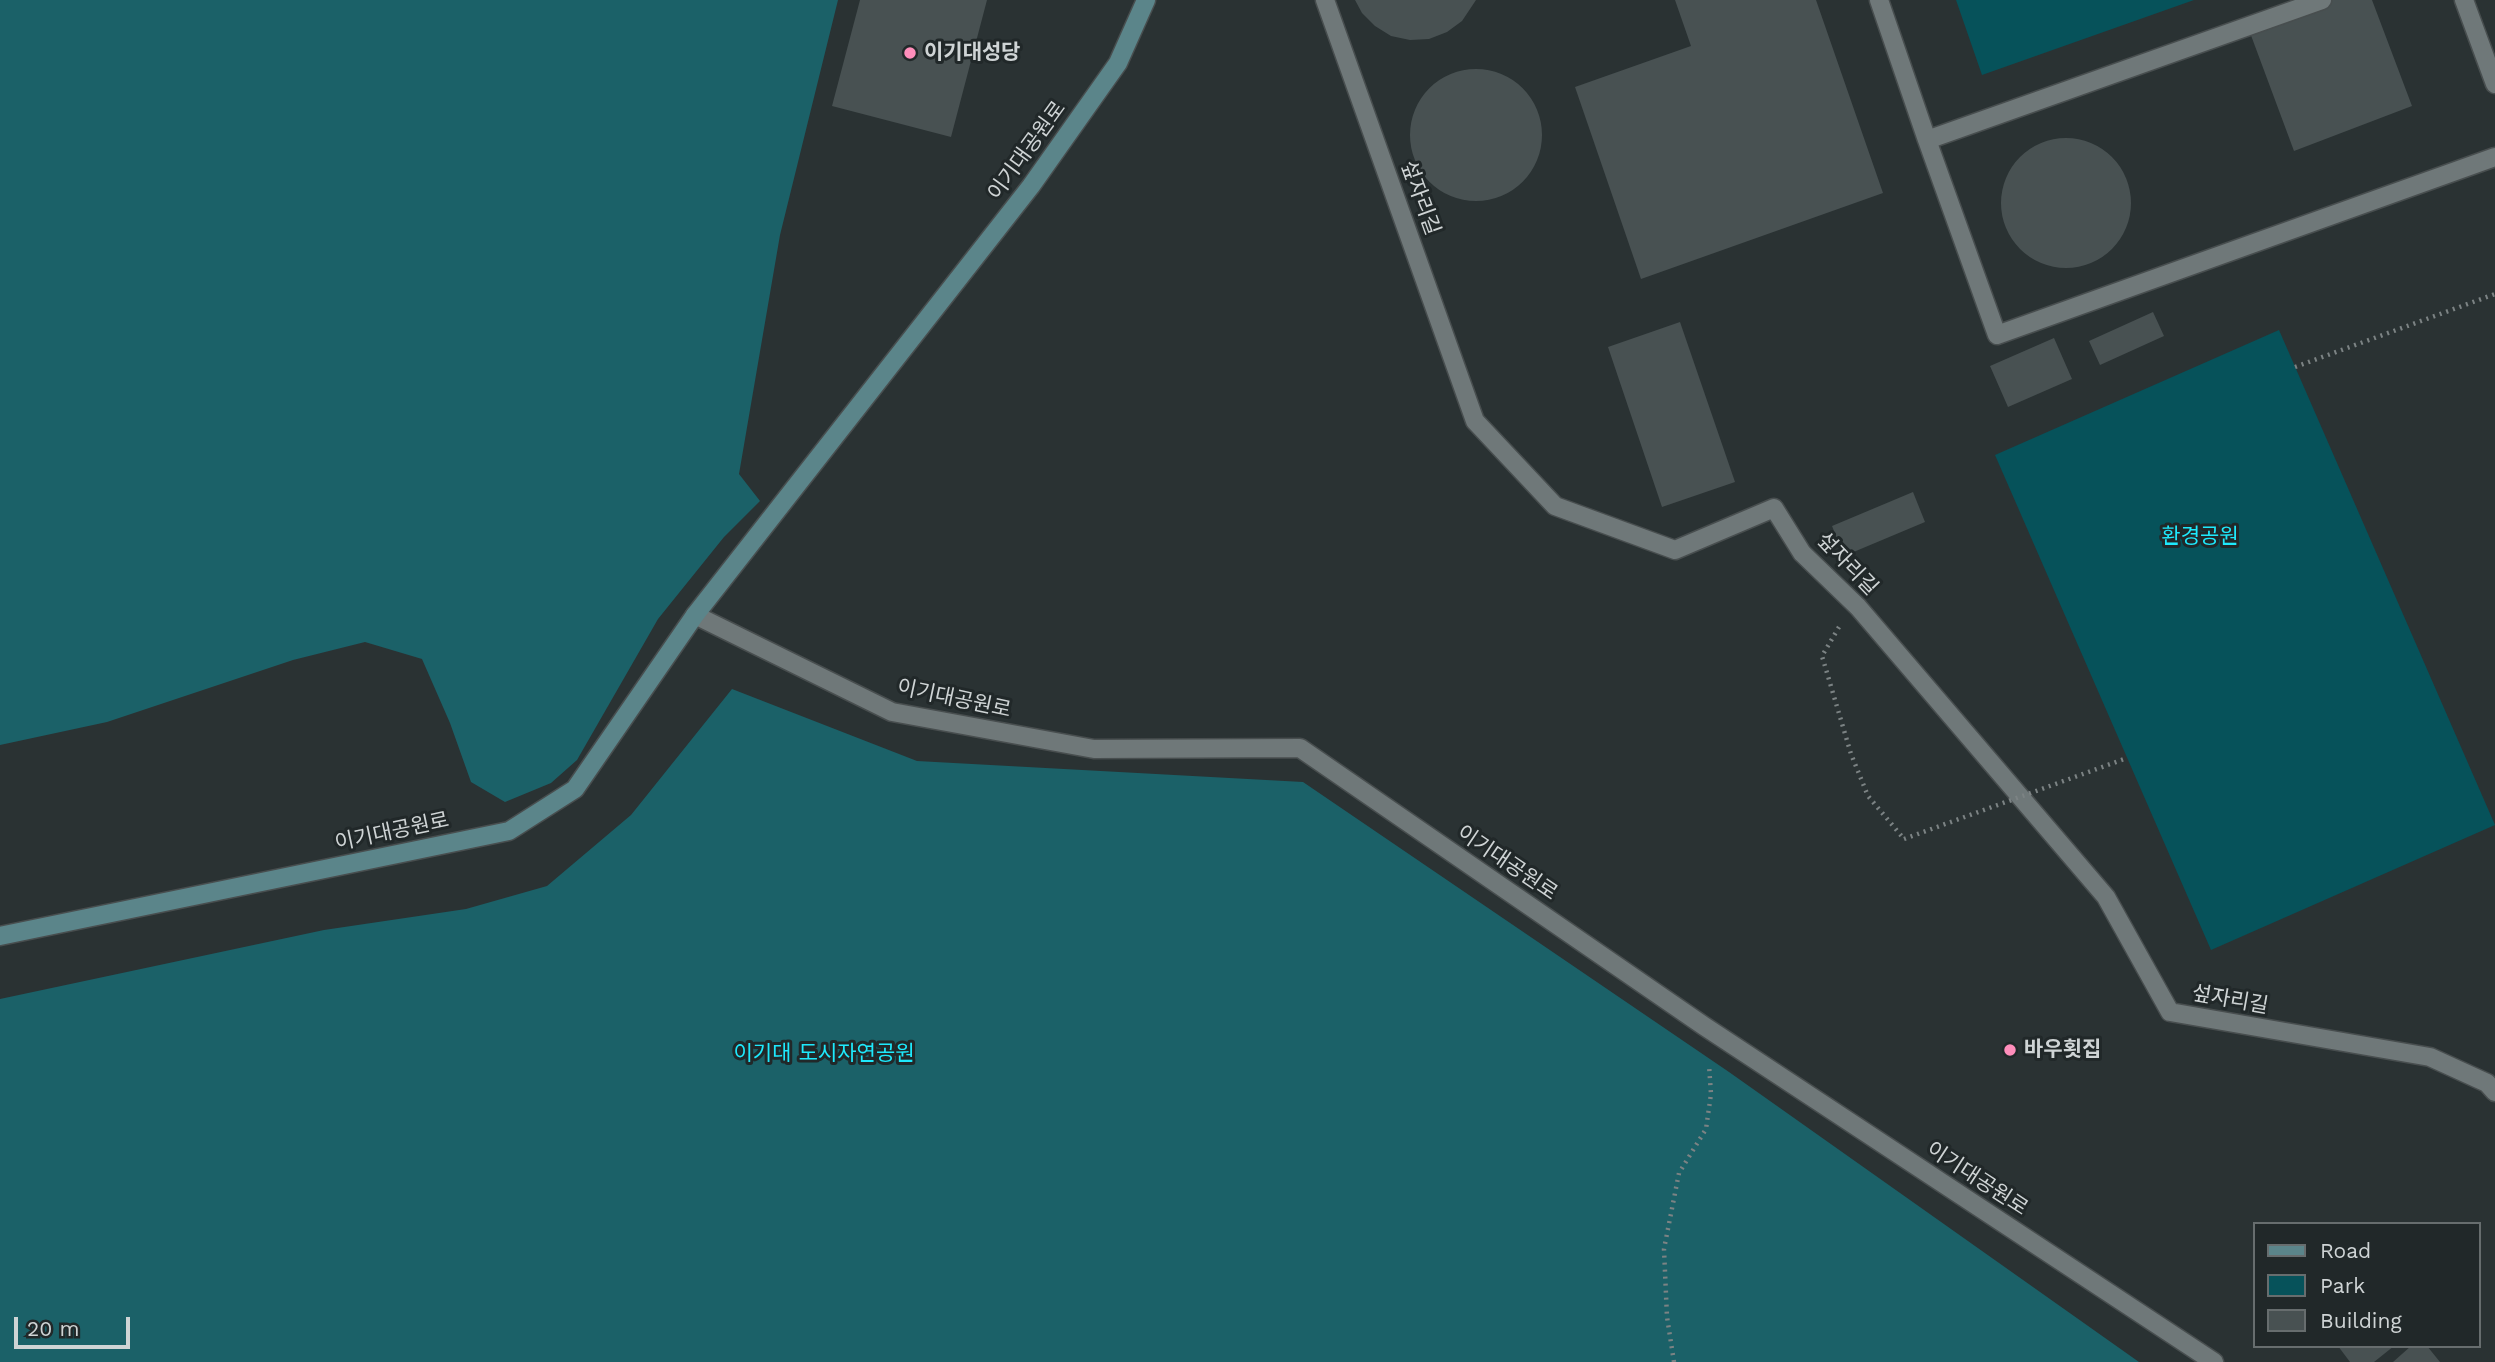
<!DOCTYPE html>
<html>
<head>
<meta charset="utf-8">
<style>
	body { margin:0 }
	#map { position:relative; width:2495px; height:1362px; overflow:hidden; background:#2a3233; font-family:"Work Sans",sans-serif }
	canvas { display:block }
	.legend { position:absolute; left:2253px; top:1222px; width:228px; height:126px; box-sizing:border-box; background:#212829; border:2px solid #676d6e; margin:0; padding:9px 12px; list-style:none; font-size:21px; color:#cfd4d5 }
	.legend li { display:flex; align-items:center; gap:14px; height:35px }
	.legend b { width:35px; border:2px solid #676d6e }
	.scale { position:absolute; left:14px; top:1317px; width:116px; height:32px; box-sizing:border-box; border:4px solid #cfd4d5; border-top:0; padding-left:9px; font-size:21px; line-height:24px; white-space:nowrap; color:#cfd4d5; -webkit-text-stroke:5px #212829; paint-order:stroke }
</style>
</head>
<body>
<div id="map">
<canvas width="2495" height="1362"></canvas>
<ul class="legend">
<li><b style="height:9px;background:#5b858a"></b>Road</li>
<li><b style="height:19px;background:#06525a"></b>Park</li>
<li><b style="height:19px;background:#485152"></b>Building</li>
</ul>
<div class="scale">20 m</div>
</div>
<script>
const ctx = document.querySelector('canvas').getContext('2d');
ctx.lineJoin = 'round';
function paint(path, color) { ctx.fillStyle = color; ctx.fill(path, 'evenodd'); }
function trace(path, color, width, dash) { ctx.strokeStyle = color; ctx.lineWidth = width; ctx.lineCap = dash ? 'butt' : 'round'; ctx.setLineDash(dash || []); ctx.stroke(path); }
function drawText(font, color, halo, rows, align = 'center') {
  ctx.font = font + ' "Work Sans","Noto Sans KR",sans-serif'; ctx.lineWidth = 6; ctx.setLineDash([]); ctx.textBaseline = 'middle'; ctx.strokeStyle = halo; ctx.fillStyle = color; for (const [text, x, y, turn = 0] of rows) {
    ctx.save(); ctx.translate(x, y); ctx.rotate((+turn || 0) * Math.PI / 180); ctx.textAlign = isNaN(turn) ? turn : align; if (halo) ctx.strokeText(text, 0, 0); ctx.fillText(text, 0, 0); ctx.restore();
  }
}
const green = new Path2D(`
	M1956,0H2194L1982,75Z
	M2279,330L2495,825L2211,950L1995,455Z`);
const forest = new Path2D(`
	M0,0H838L780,235L739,474L760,501L724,537L658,619L577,760L551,783L505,802L471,782L450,723L422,659L365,642L293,660L107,722L0,745Z
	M732,689L917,761L1303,782L1729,1072L2139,1362H0V999L324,930L466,909L547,886L631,815Z`);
const building = new Path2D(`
	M860,0H987L951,137L832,106Z
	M1355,0H1476L1462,21L1447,32L1429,39L1410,40L1391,36L1375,26L1362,13Z
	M1675,0H1816L1883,193L1641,279L1575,87L1691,46Z
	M2327,0H2372L2412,106L2294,151L2249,30Z
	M1410 135a66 66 0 1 1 132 0a66 66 0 1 1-132 0Z
	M2001 203a65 65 0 1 1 130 0a65 65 0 1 1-130 0Z
	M2153,312L2164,336L2100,365L2089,341Z
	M1680,322L1735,482L1662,507L1608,347Z
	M2054,338L2072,379L2008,407L1990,366Z
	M1913,492L1925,522L1844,556L1832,526Z
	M2338,1346H2394L2374,1362H2350Z
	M2411,1346H2427L2440,1362H2393Z`);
const path = new Path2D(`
	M2295,367L2495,294
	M1839,627L1822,656L1851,754L1868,796L1904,839
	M1674,1362L1667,1317L1664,1249L1679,1173L1706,1129L1711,1094L1709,1065`);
const street = new Path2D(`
	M1325,0L1475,421L1555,506L1675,550L1774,508L1802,553L1858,607L2106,897L2170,1012L2430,1057L2487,1083L2495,1092
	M1879,0L1927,140L2322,0
	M2464,0L2495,84
	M1927,140L1997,335L2495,157
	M695,615L892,712L1094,749L1300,748L1704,1026L2214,1362`);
const secondary = new Path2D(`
	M0,936L509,831L575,789L695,615L1031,186L1118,63L1146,0`);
const pathBridge = new Path2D(`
	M1904,839L2127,758`);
const markers = [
	[910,53,7,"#ff8ebb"],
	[2010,1050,7,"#ff8ebb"]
];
const poiNames = [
	["이기대성당",924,53],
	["바우횟집",2024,1050]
];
const streetNames = [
	["이기대공원로",1027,151,-54],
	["섶자리길",1420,198,70],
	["섶자리길",1847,564,46],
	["이기대공원로",954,699,12],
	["이기대공원로",392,832,-12],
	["이기대공원로",1507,863,34],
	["섶자리길",2230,1000,10],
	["이기대공원로",1977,1179,33]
];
const parkNames = [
	["환경공원",2200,537],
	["이기대 도시자연공원",824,1054]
];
paint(green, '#06525a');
paint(forest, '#1b6168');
paint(building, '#485152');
trace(street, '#484e4f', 21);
trace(secondary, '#484e4f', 21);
trace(path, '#7c8384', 4.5, [2, 5]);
trace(street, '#6f7879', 18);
trace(secondary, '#5b858a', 18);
trace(pathBridge, '#7c8384', 4.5, [2, 5]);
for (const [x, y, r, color] of markers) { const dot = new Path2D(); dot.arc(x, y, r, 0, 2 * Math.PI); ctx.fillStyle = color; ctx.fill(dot); trace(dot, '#212829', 2.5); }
drawText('bold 21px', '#cfd4d5', '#212829', poiNames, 'left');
drawText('21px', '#cfd4d5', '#212829', streetNames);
drawText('21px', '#1ee9fc', '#212829', parkNames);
</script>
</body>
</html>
